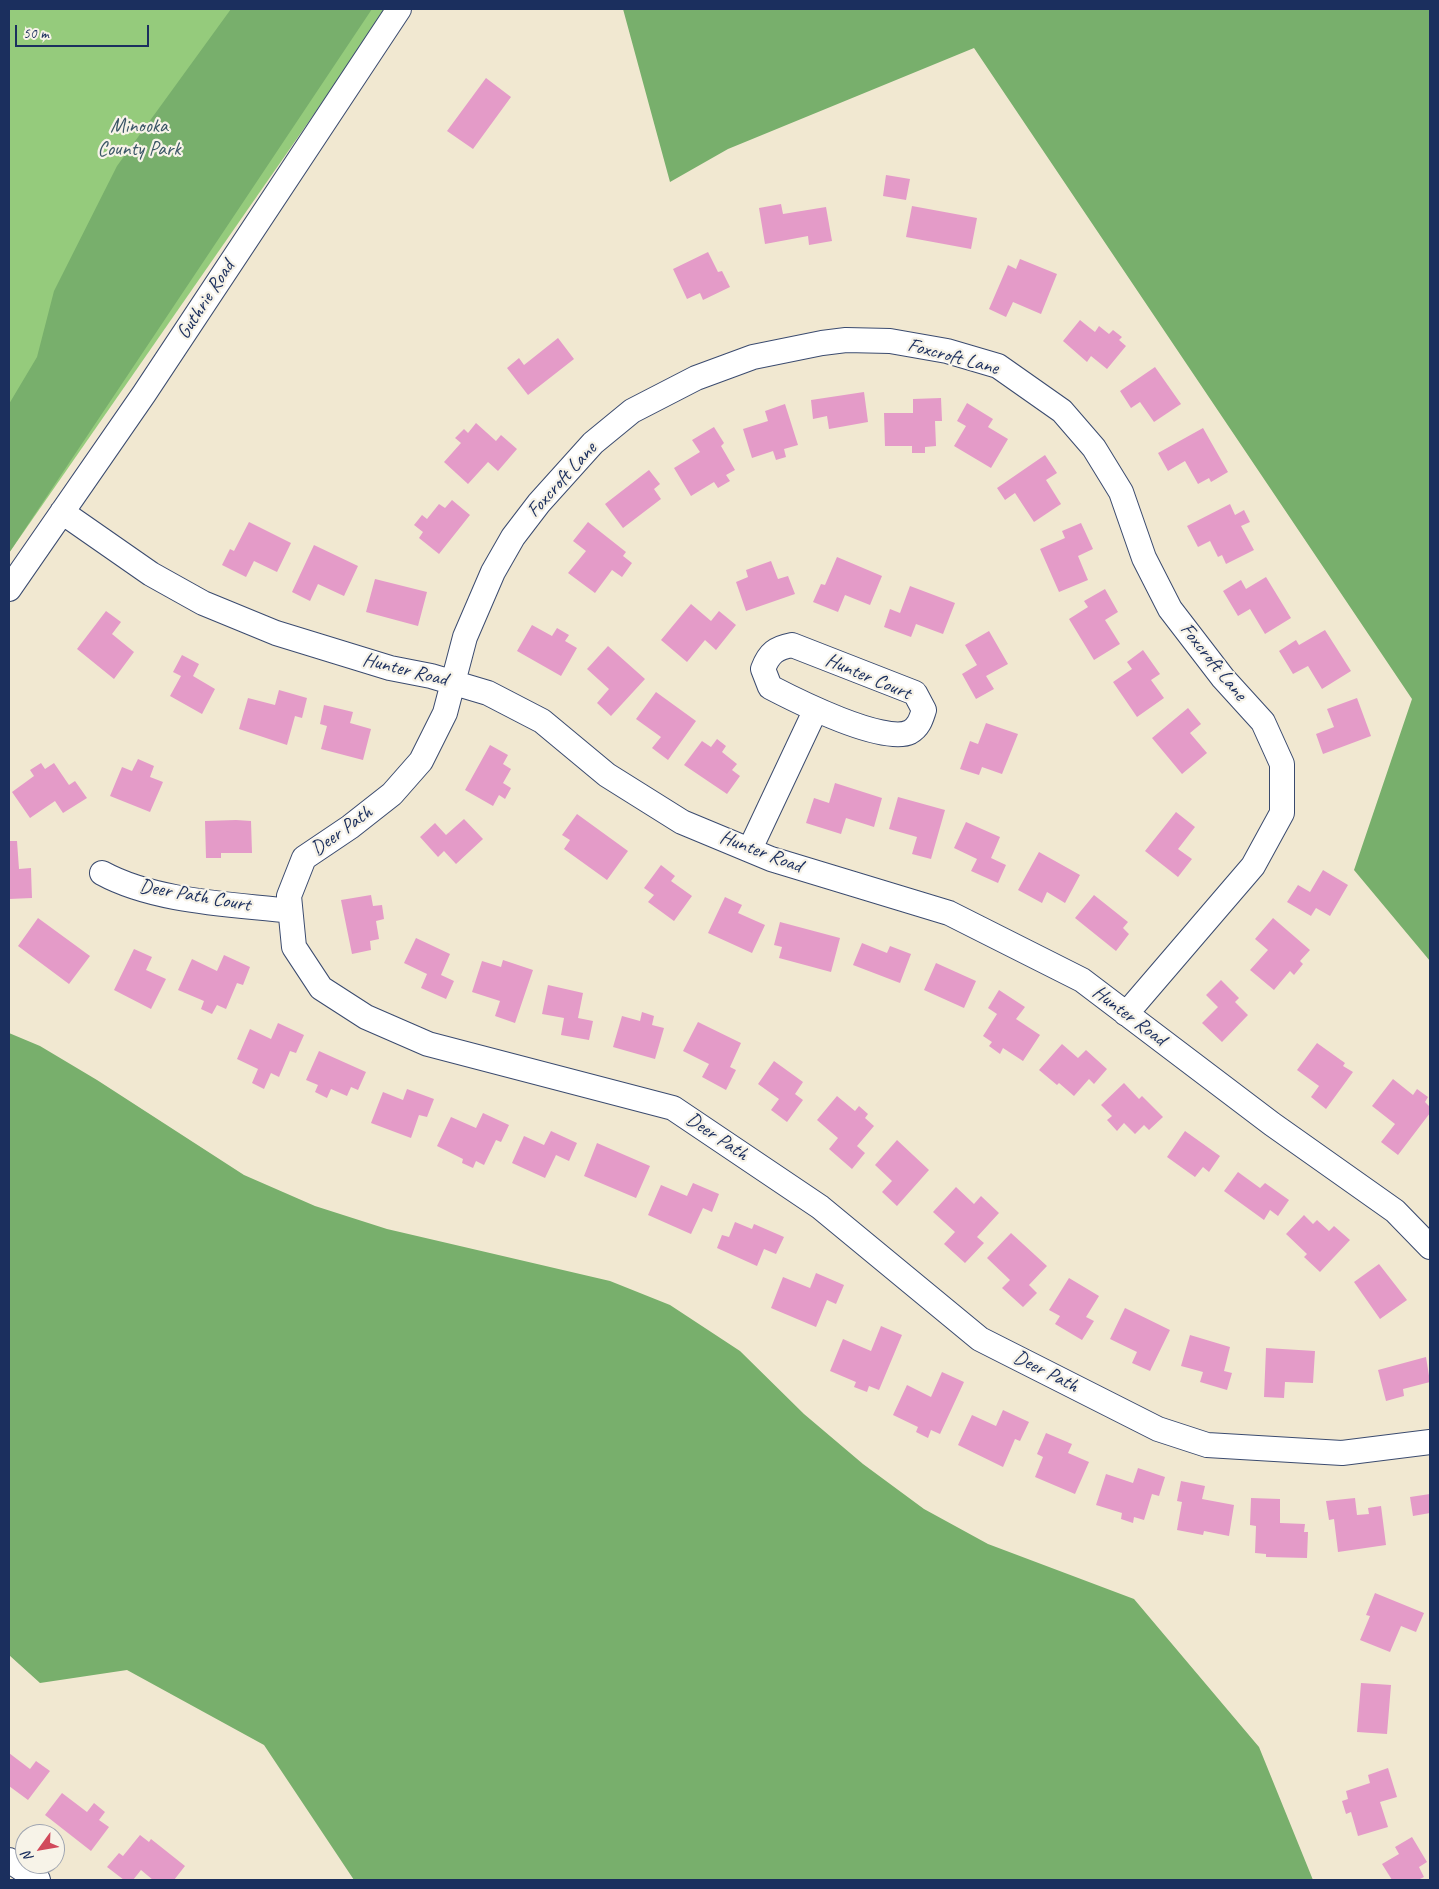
<!DOCTYPE html>
<html>
<head>
<meta charset="utf-8">
<style>
	body { margin:0 }
	#map { position:relative; width:1439px; height:1889px; overflow:hidden; background:#f1e8d1; font-family:Caveat,sans-serif }
	canvas { display:block }
	.frame { position:absolute; inset:0; border:10px solid #1b2f5e; pointer-events:none }
	.north { position:absolute; left:15px; top:1824px; width:50px; height:50px; box-sizing:border-box; background:#f7f3e8; border:1px solid #9fa5b1; border-radius:50%; rotate:238deg; font-size:14px; font-weight:700; line-height:20px; text-align:center; color:#1b2f5e }
	.north::after { content:''; display:block; margin:auto; width:18px; height:22px; background:#d1495b; clip-path:polygon(50% 0,100% 100%,50% 72%,0 100%) }
	.scale { position:absolute; left:15px; top:25px; width:134px; height:22px; box-sizing:border-box; border:2px solid #1b2f5e; border-top:0; padding-left:6px; font-size:15px; line-height:18px; white-space:nowrap; color:#1b2f5e; -webkit-text-stroke:4px #f7f3e8; paint-order:stroke }
</style>
</head>
<body>
<div id="map">
<canvas width="1439" height="1889"></canvas>
<div class="frame"></div>
<div class="north">N</div>
<div class="scale">50 m</div>
</div>
<script>
const ctx = document.querySelector('canvas').getContext('2d');
ctx.lineJoin = 'round';
function paint(path, color) { ctx.fillStyle = color; ctx.fill(path, 'evenodd'); }
function trace(path, color, width, dash) { ctx.strokeStyle = color; ctx.lineWidth = width; ctx.lineCap = dash ? 'butt' : 'round'; ctx.setLineDash(dash || []); ctx.stroke(path); }
function drawText(font, color, halo, rows, align = 'center') {
  ctx.font = font + ' Caveat,sans-serif'; ctx.lineWidth = 4.5; ctx.setLineDash([]); ctx.textBaseline = 'middle'; ctx.strokeStyle = halo; ctx.fillStyle = color; for (const [text, x, y, turn = 0] of rows) {
    ctx.save(); ctx.translate(x, y); ctx.rotate((+turn || 0) * Math.PI / 180); ctx.textAlign = isNaN(turn) ? turn : align; if (halo) ctx.strokeText(text, 0, 0); ctx.fillText(text, 0, 0); ctx.restore();
  }
}
const green = new Path2D(`
	M9,9H387L9,553Z`);
const forest = new Path2D(`
	M231,9H372L9,553V404L37,357L54,291L117,166Z
	M623,9H1430V961L1354,870L1412,699L974,48L728,149L670,182Z
	M9,1033L40,1046L97,1080L244,1175L315,1206L387,1229L610,1281L670,1305L740,1351L804,1414L863,1464L924,1509L988,1544L1134,1599L1259,1747L1313,1880H354L264,1745L127,1670L40,1683L9,1655Z`);
const building = new Path2D(`
	M486,78L511,97L473,149L447,131Z
	M886,175L910,179L906,200L883,196Z
	M781,204L783,214L826,207L832,241L809,245L808,236L765,244L759,208Z
	M912,206L977,218L971,249L906,237Z
	M708,252L718,272L722,271L730,287L703,300L700,293L687,299L673,269Z
	M1020,259L1057,274L1041,314L1013,302L1006,317L989,309L1008,265L1016,269Z
	M1080,320L1095,332L1099,326L1109,334L1113,330L1122,337L1119,340L1126,346L1107,369L1091,356L1087,362L1063,341Z
	M558,338L574,359L528,395L507,368L519,358L524,365Z
	M1155,367L1181,404L1154,422L1140,402L1131,408L1120,391Z
	M864,392L868,422L829,429L827,416L813,419L811,400Z
	M941,398L942,421H935L936,446L925,447V453H912V446H885L884,413H913V399Z
	M967,403L993,419L988,427L1008,439L991,468L954,446L966,426L957,421Z
	M785,404L798,445L784,449L786,457L776,460L773,451L752,458L743,429L768,421L765,411Z
	M476,423L496,441L501,435L517,449L498,471L488,462L468,484L444,462L461,443L455,438L464,429L468,433Z
	M714,427L724,443L721,446L735,470L726,475L730,481L718,488L714,482L691,496L674,468L700,452L692,440Z
	M1203,428L1228,472L1211,482L1209,478L1198,484L1185,461L1168,471L1158,453Z
	M1045,455L1057,473L1046,480L1061,504L1034,522L1015,493L1005,500L997,488Z
	M649,470L660,484L654,489L661,499L623,528L605,504Z
	M452,500L470,515L439,554L419,538L423,532L414,525L422,515L427,519L439,504L445,508Z
	M1230,504L1235,515L1244,510L1250,522L1241,526L1254,550L1226,564L1222,555L1218,557L1210,541L1198,547L1187,526Z
	M249,522L291,543L277,572L254,561L246,577L222,565L230,549L234,551Z
	M588,522L626,552L623,556L632,563L622,577L612,570L595,593L568,573L586,551L573,541Z
	M1081,523L1093,549L1078,556L1088,580L1059,592L1040,549L1065,538L1062,531Z
	M314,545L358,566L344,596L318,584L310,601L292,592Z
	M837,557L882,576L870,605L845,595L838,612L813,602L821,584L825,585Z
	M771,561L778,579L788,576L795,594L746,611L736,582L748,577L746,570Z
	M1266,577L1291,618L1265,634L1250,609L1238,616L1223,591L1241,580L1246,589Z
	M375,579L427,592L418,626L366,612Z
	M910,586L955,603L943,634L916,624L911,637L884,627L890,609L900,613Z
	M1105,589L1118,612L1105,620L1120,644L1094,660L1069,619L1088,607L1084,601Z
	M691,604L711,621L719,611L736,625L716,650L705,640L687,662L661,640Z
	M106,611L121,622L112,634L134,652L114,679L77,649Z
	M532,625L552,636L557,628L569,635L565,641L577,648L561,676L517,651Z
	M1325,630L1351,671L1322,689L1308,666L1293,674L1279,651L1296,640L1299,645Z
	M989,631L1008,664L986,676L994,689L976,699L962,674L977,665L965,645Z
	M608,646L645,679L611,716L597,703L609,689L587,669Z
	M1143,650L1160,674L1151,680L1164,698L1137,717L1113,682L1132,669L1127,662Z
	M182,655L199,664L193,676L215,689L202,714L170,696L181,676L173,672Z
	M279,690L307,698L302,718L295,716L287,745L239,729L248,698L275,705Z
	M656,692L696,721L668,760L652,748L661,737L636,719Z
	M1357,698L1371,736L1323,754L1316,734L1334,727L1327,709Z
	M324,705L353,712L350,723L371,729L363,760L321,749L327,726L320,724Z
	M1188,708L1201,724L1190,733L1207,753L1182,774L1152,738Z
	M986,723L1018,734L1002,774L982,767L979,775L960,769L970,741L978,744Z
	M717,739L726,746L722,752L737,764L732,770L740,776L727,794L684,765L702,741L711,747Z
	M490,745L508,755L503,764L511,769L503,783L511,788L505,799L499,795L493,806L465,790Z
	M138,759L154,766L150,777L163,782L150,812L110,796L122,767L132,771Z
	M41,763L45,769L54,763L69,785L75,781L87,798L63,813L55,801L30,818L12,792L34,776L30,770Z
	M835,783L882,798L874,827L846,818L841,834L806,823L814,798L829,803Z
	M898,797L945,810L931,859L912,854L917,837L889,829Z
	M1176,812L1195,827L1178,849L1192,859L1178,877L1145,851Z
	M577,814L628,851L607,880L564,849L570,840L562,835Z
	M464,819L483,839L456,864L444,851L438,857L420,837L435,823L446,835Z
	M236,820L251,821L252,853H221V858H206L205,821Z
	M966,822L1000,837L991,858L1006,865L998,883L971,871L977,859L954,848Z
	M9,841H17L19,869L31,868L32,898L9,899Z
	M1039,852L1080,875L1065,903L1047,892L1042,903L1018,890Z
	M661,865L675,876L671,881L692,896L674,921L648,902L654,895L644,888Z
	M1323,870L1348,885L1330,916L1316,908L1311,916L1287,902L1298,885L1310,892Z
	M371,895L373,906L382,905L384,919L376,921L379,939L370,941L371,950L352,954L341,900Z
	M1094,895L1128,922L1123,928L1129,934L1116,951L1075,918Z
	M725,897L742,905L738,913L765,925L752,953L708,933Z
	M38,918L90,956L69,984L18,946Z
	M1273,918L1310,950L1300,961L1303,964L1294,975L1290,971L1274,990L1250,970L1268,950L1255,939Z
	M780,922L840,938L831,972L779,958L782,947L774,945Z
	M416,938L450,954L441,975L454,981L446,999L421,988L427,974L404,963Z
	M862,943L887,953L890,946L911,954L900,983L853,965Z
	M134,949L152,957L146,970L166,979L151,1009L114,990Z
	M224,955L250,967L243,985L237,983L226,1009L217,1005L212,1014L201,1009L204,1001L178,990L192,959L217,971Z
	M503,960L533,970L515,1023L495,1016L500,1001L472,992L482,961L501,967Z
	M936,963L976,981L964,1008L924,990Z
	M1221,980L1239,998L1235,1002L1248,1015L1222,1042L1202,1023L1218,1007L1206,995Z
	M548,985L583,993L578,1018L593,1021L589,1040L561,1035L564,1018L542,1014Z
	M999,990L1025,1007L1016,1019L1040,1035L1023,1061L1003,1048L1000,1054L989,1046L992,1042L983,1036L997,1014L988,1008Z
	M642,1012L654,1016L652,1025L664,1028L655,1059L613,1047L622,1016L640,1021Z
	M698,1022L741,1043L730,1067L736,1070L726,1090L702,1077L709,1064L683,1051Z
	M278,1023L304,1035L296,1053L290,1051L279,1077L271,1073L264,1089L252,1083L258,1069L237,1059L250,1029L271,1039Z
	M1317,1043L1345,1063L1343,1066L1353,1072L1326,1109L1311,1097L1319,1086L1297,1070Z
	M1062,1044L1078,1058L1086,1050L1107,1069L1094,1084L1089,1079L1074,1096L1059,1083L1057,1085L1039,1070Z
	M319,1051L366,1072L358,1090L351,1087L347,1096L331,1089L327,1098L315,1092L318,1085L306,1080Z
	M774,1061L803,1082L795,1094L803,1100L787,1122L771,1110L779,1099L758,1084Z
	M1393,1079L1413,1095L1417,1089L1428,1097L1425,1102L1430,1107V1113L1398,1155L1381,1142L1395,1124L1372,1106Z
	M1124,1083L1139,1099L1142,1096L1163,1117L1149,1130L1144,1125L1135,1134L1124,1123L1117,1131L1107,1120L1112,1116L1101,1105Z
	M407,1089L434,1099L427,1117L419,1115L411,1138L371,1123L383,1092L403,1100Z
	M837,1096L855,1111L859,1106L868,1114L865,1118L874,1126L857,1146L865,1153L852,1169L829,1149L838,1138L817,1120Z
	M483,1113L509,1125L501,1142L496,1140L484,1165L476,1161L473,1168L462,1163L463,1159L437,1146L451,1117L476,1128Z
	M551,1131L577,1143L569,1161L556,1155L545,1178L512,1163L524,1136L544,1145Z
	M1185,1131L1220,1156L1209,1172L1203,1167L1195,1177L1167,1157Z
	M897,1140L929,1170L897,1206L882,1192L892,1181L875,1165Z
	M597,1143L650,1166L636,1198L584,1176Z
	M1238,1172L1260,1188L1265,1183L1289,1200L1278,1216L1270,1210L1264,1220L1224,1191Z
	M693,1183L719,1194L712,1212L703,1208L691,1234L648,1215L661,1185L687,1196Z
	M956,1187L974,1204L981,1196L999,1213L977,1237L984,1243L965,1263L944,1244L955,1232L933,1212Z
	M1304,1215L1313,1224L1317,1220L1329,1231L1334,1226L1350,1240L1320,1272L1304,1257L1307,1254L1286,1234Z
	M735,1222L752,1229L754,1224L784,1237L776,1254L764,1249L757,1266L717,1248L722,1235L729,1237Z
	M1011,1233L1047,1266L1029,1285L1037,1293L1023,1307L1002,1288L1010,1280L987,1258Z
	M1379,1264L1407,1300L1380,1319L1354,1282Z
	M816,1273L844,1285L836,1304L827,1300L816,1327L771,1308L783,1277L810,1288Z
	M1069,1278L1099,1296L1086,1317L1094,1321L1082,1340L1055,1324L1060,1316L1049,1310Z
	M1125,1308L1170,1330L1150,1371L1132,1363L1137,1352L1110,1339Z
	M881,1326L902,1335L879,1390L869,1386L867,1392L854,1387L856,1382L830,1371L843,1339L871,1351Z
	M1190,1335L1230,1347L1224,1371L1232,1373L1227,1390L1200,1382L1203,1372L1181,1366Z
	M1266,1348L1315,1351L1313,1383L1285,1382L1284,1398L1264,1397Z
	M1426,1357L1430,1382L1403,1389L1404,1396L1386,1401L1378,1370Z
	M942,1372L964,1382L940,1434L931,1430L928,1438L916,1432L918,1427L893,1415L907,1385L931,1397Z
	M1003,1410L1029,1422L1020,1441L1015,1439L1003,1467L958,1445L972,1415L996,1426Z
	M1046,1433L1072,1444L1068,1453L1089,1462L1075,1494L1035,1477L1043,1457L1037,1454Z
	M1138,1468L1165,1477L1159,1496L1152,1494L1144,1520L1134,1517L1133,1523L1121,1519L1122,1513L1096,1505L1106,1474L1133,1483Z
	M1181,1481L1205,1486L1202,1499L1234,1505L1229,1536L1204,1531L1203,1535L1177,1530L1182,1502L1177,1501Z
	M1430,1494V1513L1413,1516L1410,1497Z
	M1251,1498L1280,1499V1523L1305,1524L1304,1532H1308L1307,1558L1266,1557V1554L1255,1553L1256,1526L1250,1525Z
	M1355,1498L1357,1515L1369,1514L1368,1508L1381,1506L1386,1545L1338,1552L1334,1519L1329,1520L1326,1501Z
	M1375,1593L1424,1613L1416,1632L1401,1626L1390,1652L1360,1640L1370,1616L1366,1615Z
	M1361,1683L1391,1685L1387,1734L1357,1732Z
	M9,1753L30,1769L36,1761L50,1771L28,1800L9,1786Z
	M1388,1768L1397,1797L1380,1802L1388,1827L1358,1836L1351,1812L1346,1814L1342,1801L1348,1799L1346,1791L1370,1783L1368,1775Z
	M62,1793L87,1812L94,1803L105,1812L99,1820L109,1827L91,1851L45,1815Z
	M140,1835L149,1842L151,1839L185,1866L174,1880H153L141,1870L133,1880H124L107,1867L119,1853L123,1856Z
	M1412,1837L1427,1862L1419,1867L1424,1877L1418,1880H1392L1382,1864L1399,1854L1395,1847Z`);
const minor = new Path2D(`
	M62,512L151,574L203,603L276,633L390,668L431,676L488,693L542,721L607,775L682,822L771,859L949,913L1082,980L1272,1124L1395,1211L1430,1247
	M9,589L144,394L399,9
	M792,645L915,693L924,710C921,719 919,727 910,732C884,745 795,700 770,687L763,669C769,653 776,648 792,645Z
	M750,849L815,711
	M102,873C155,902 231,904 290,911
	M1126,1014L1253,866L1282,813V764L1263,722L1223,678L1170,609L1144,558L1121,492L1094,448L1062,411L998,366L947,351L890,341L846,340L822,343L753,357L696,378L632,411L593,443L539,503L513,537L493,572L465,637L445,713L421,761L392,794L350,827L304,858L289,896L294,947L321,988L366,1017L428,1044L673,1108L820,1207L980,1339L1158,1429L1207,1445L1342,1453L1430,1442
	M9,1860L38,1880`);
const parkNames = [
	["Minooka",139,127],
	["County Park",139,150]
];
const streetNames = [
	["Guthrie Road",206,300,-57],
	["Foxcroft Lane",953,357,15],
	["Foxcroft Lane",562,480,-48],
	["Foxcroft Lane",1213,662,51],
	["Hunter Road",405,670,14],
	["Hunter Court",868,677,23],
	["Deer Path",342,831,-36],
	["Hunter Road",761,852,21],
	["Deer Path Court",195,896,10],
	["Hunter Road",1129,1016,37],
	["Deer Path",717,1137,34],
	["Deer Path",1046,1372,27]
];
paint(green, '#95cb7c');
paint(forest, '#78af6c');
paint(building, '#e49bc8');
trace(minor, '#3b4b6f', 26);
trace(minor, '#fff', 24);
drawText('20px', '#3a5666', '#f7f3e8', parkNames);
drawText('20px', '#1b2f5e', '#f7f3e8', streetNames);
</script>
</body>
</html>
